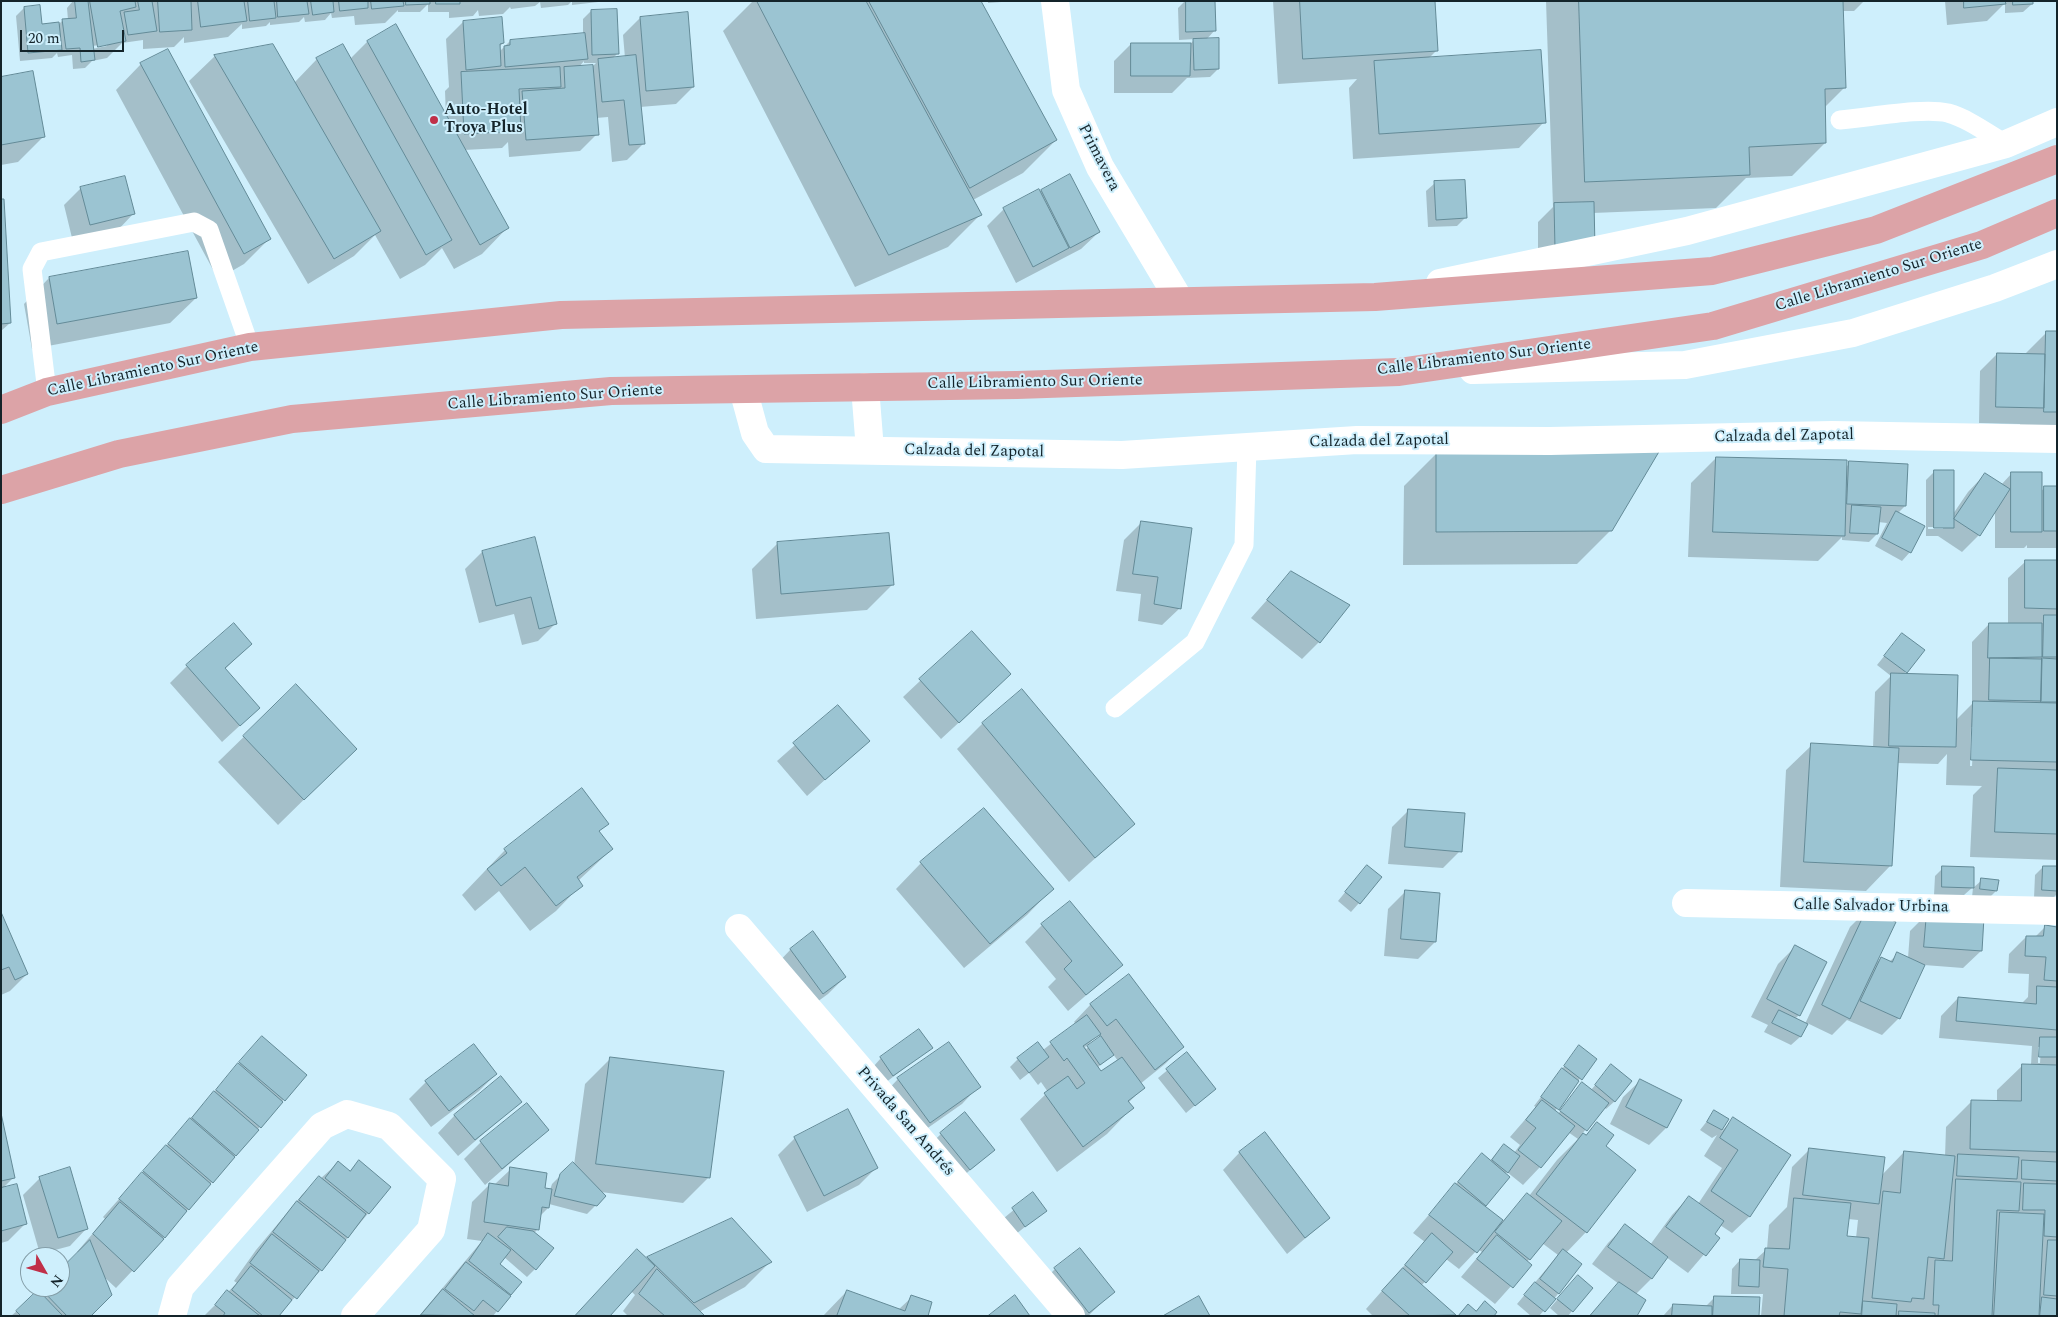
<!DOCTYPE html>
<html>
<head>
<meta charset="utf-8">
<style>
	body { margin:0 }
	#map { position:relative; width:2058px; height:1317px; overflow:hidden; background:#ceeffc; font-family:Spectral,serif }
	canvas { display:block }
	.frame { position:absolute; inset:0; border:2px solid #14242a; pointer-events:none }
	.north { position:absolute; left:20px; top:1247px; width:50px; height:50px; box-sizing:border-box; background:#ceeffc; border:1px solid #849ea8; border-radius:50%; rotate:128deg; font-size:14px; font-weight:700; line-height:20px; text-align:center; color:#14242a }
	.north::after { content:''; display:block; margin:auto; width:18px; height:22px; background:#c02f48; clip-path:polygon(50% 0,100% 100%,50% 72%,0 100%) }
	.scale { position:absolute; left:20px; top:30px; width:104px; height:22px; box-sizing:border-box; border:2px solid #14242a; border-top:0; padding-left:6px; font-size:15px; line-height:18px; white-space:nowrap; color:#14242a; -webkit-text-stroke:4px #ceeffc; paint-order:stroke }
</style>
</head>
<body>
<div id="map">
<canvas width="2058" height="1317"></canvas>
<div class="frame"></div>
<div class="north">N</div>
<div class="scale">20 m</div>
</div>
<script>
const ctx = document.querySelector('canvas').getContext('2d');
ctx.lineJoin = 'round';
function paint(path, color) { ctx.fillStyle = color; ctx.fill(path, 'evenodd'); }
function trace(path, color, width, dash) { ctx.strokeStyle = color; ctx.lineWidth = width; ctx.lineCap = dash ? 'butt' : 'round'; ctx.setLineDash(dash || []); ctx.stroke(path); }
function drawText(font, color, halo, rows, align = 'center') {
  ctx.font = font + ' Spectral,serif'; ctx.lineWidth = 4; ctx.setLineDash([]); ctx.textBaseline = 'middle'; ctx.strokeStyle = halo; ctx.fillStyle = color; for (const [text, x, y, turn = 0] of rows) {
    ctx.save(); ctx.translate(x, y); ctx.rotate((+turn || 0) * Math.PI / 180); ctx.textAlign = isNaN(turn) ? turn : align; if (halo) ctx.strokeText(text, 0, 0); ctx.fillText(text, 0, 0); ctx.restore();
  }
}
const shadow = new Path2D(`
	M73,1H572L568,5L541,8L540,2L535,6L511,9L510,7L503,14L479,16L478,10L473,16L449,18V12H428V4L420,12H398V10L385,23L355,25L354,16L332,18L331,13L325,20L305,22L304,17L299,22L270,25V22L266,26L242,29V24L228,37L184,43V37L174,47L143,49V40L122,43L107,58L92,61L85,68L73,69L72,55L58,57L57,53L52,58L20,61L16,16L24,8L41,25H58L63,20H68L67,8ZM107,44V46L92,49V46Z
	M572,1H607L572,5Z
	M753,1H980L1056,140L1023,173L973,200L981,214L948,247L855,287L723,31Z
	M988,1H1015L988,3Z
	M1185,1H1214L1215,30L1206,40L1218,69L1210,77L1187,78L1172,93H1114V61L1131,44H1190L1195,39L1179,40L1178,8Z
	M1273,1H1434L1437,50L1428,59L1544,122L1519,148L1353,159L1349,88L1357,79L1278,84Z
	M1546,1H1864L1854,11H1842L1845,87L1824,108L1825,143L1792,176L1746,178L1716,208L1593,213L1538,266V222L1553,207Z
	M1945,1H2032V4L2023,12L2005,13V3L1987,21L1947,25Z
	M591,11L617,54L612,59L625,58L623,35L640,18L693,87L676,104L640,107L644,143L627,160L612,162L608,117L596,118L597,134L580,151L509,157L508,142L502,148L464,150L507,228L482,254L454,269L442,248L425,265L400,279L375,235L354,256L308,284L189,81L215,56L294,83L317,59H350L367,42L446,117L445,91L449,87L446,39L463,22L503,43L499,47V52L510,41L583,35V19ZM584,61V63H596L592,67L578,68Z
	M141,64L269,239L244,264L218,279L116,90Z
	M1,79L44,136L18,162L1,165Z
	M1070,176L1099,232L1081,249L1016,283L987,226L1004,209Z
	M1435,183L1465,218L1457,226L1428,227L1426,191Z
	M81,188L134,213L117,231L73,242L64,205Z
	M1,200L10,323L1,331Z
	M49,278L196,298L170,323L32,349L24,304Z
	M2047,332H2057V437H2019L2020,424L1979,423L1980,371L1997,354L2024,355Z
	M1437,453L1611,530L1577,564L1403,565L1404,486Z
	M1716,458L1846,467L1850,463L1905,506L1898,513L1910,552L1902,561L1875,546L1887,523L1878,522L1877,534L1869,542L1842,540V537L1818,561L1688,557L1691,483Z
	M1934,472L1953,514L1968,492L1985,474L2001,485L2012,473L2041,491L2045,488H2057V548H2027V545L2024,548H1995V511L1979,535L1962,552L1938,536H1926V480ZM1928,527H1943V529H1928Z
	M1141,523L1180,608L1162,625L1138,621L1141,594L1116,591L1124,540Z
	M534,538L555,624L538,641L522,645L514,614L479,623L465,569L482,552Z
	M778,543L892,585L867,610L756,619L752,569Z
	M2026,561L2057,562V860L1970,857L1973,795L1982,786L1946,785L1947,754L1938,764L1897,763L1891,865L1866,891L1780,887L1786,770L1812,745L1873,748L1875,692L1891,676L1877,665L1902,634L1923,650L1903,675L1956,720L1972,704V642L1989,624H2008V578ZM1971,727H1974L1972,766H1970Z
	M1291,573L1319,642L1302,659L1251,618Z
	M972,632L993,691L941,739L903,697Z
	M251,644L225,669L259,708L222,742L170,683L187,666Z
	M296,686L330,774L278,825L218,762Z
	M1022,691L1133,824L1069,882L957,749L982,724Z
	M838,707L868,741L807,796L777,761Z
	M1409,810L1460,851L1443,868L1388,864L1392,827Z
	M607,823L598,832L612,849L578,881L581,885L556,911L530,931L499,891L475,911L462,895L505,850Z
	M921,863L1052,889L1027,915L964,968L896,889Z
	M2043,867H2057V894L2052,899L2034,898L2035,875Z
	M1943,868L1973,887L1964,895H1934L1935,876Z
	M1359,875V903L1351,912L1338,901Z
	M1982,880L1996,891L1988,899L1972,897L1973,888Z
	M1405,892L1435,942L1418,959L1384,956L1388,909Z
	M1867,910L1875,964L1881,958L1889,962L1898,954L1908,958L1910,931L1927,914L1981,951L1963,968L1924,965L1899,1018L1882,1035L1847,1020L1832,1035L1807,1023L1800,1037L1791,1045L1764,1032L1768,1025L1751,1017L1778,964L1795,947L1799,1015L1795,1019L1805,1024L1850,927Z
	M1,916L27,974L10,991L1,995Z
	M1042,925L1121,965L1068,1011L1048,987L1056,979L1025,942Z
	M2046,926L2057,928V1316H1761L1763,1294H1731L1732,1269L1740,1260L1754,1261L1767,1249L1769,1225L1787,1207L1792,1167L1809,1150L1881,1176L1904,1152L1945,1157L1946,1127L1972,1101L1997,1102V1090L2023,1065H2031L2032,1046L1939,1038L1941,1016L1958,998L2021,1004L2028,997L2029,974L2008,973L2009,954L2026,937H2035ZM2038,1047H2041L2040,1063H2038ZM1848,1219L1858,1220L1856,1238L1846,1237Z
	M791,949L845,977L828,994L806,1010L774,967Z
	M1091,1004L1182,1047L1165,1064L1140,1084L1143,1088L1128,1103L1132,1108L1107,1134L1057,1172L1020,1119L1048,1092L1041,1082L1038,1085L1029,1073L1020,1080L1010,1067L1018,1059L1043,1050L1076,1024L1074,1022ZM1098,1035L1101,1038L1086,1049L1085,1047ZM1113,1054L1118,1061L1101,1073L1097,1068Z
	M262,1038L305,1075L164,1237L116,1288L103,1276L90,1316H11L45,1287H60V1272L79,1253L77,1252L105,1219L103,1217Z
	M1579,1047L1595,1059L1555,1111L1558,1114L1582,1084L1591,1090L1611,1066L1615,1101L1606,1109L1604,1107L1582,1134L1585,1136L1597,1124L1605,1146L1586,1232L1566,1253L1581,1264L1554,1299L1539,1316H1531L1517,1304L1558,1255L1542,1243L1527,1262L1530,1265L1495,1304L1461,1277L1482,1252L1478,1249L1459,1269L1446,1259L1421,1286L1454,1316H1373L1366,1309L1425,1242L1413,1233L1482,1154L1490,1161L1504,1145L1514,1153L1520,1145L1510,1137L1536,1107L1534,1106ZM1568,1132L1578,1139L1557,1160L1529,1196L1527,1195L1502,1222L1483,1207L1508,1177L1505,1174L1507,1172L1523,1185L1540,1167Z
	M931,1048L885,1083L873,1067L881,1058Z
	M1187,1054L1214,1089L1186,1113L1158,1078Z
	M610,1059L709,1177L683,1203L601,1192L605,1196L587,1214L549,1204L548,1208L539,1217L538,1229L534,1233L535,1269L527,1277L504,1257L498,1264L520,1282L493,1316H419L482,1241L467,1239L472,1202L490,1184L494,1185L511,1169L544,1189L550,1190L552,1184L573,1163L574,1165L585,1084Z
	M496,1074L479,1091L431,1127L409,1099L426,1082Z
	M898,1079L979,1086L962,1104L912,1139L881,1097Z
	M1641,1080L1680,1101L1666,1128L1649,1145L1610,1124L1623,1097Z
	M520,1102L458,1156L438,1133L455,1115Z
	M1715,1111L1728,1119L1721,1132L1733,1119L1750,1216L1732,1233L1720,1225L1713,1235L1718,1238L1688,1273L1666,1257L1651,1279L1635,1295L1636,1316H1589L1619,1284L1592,1264L1608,1243L1625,1226L1650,1245L1672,1215L1689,1197L1698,1204L1722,1168L1704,1156L1717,1135L1712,1138L1700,1130Z
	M1,1119L14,1177L1,1190L25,1224L8,1241L1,1243Z
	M548,1130L485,1185L464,1159L481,1142Z
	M941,1134L993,1150L952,1186L923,1151Z
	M795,1138L876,1168L859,1185L807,1212L778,1155Z
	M1240,1152L1329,1218L1287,1254L1223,1170Z
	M338,1163L349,1172L390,1187L321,1270L277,1316H204L237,1283L234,1281L256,1250L302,1195Z
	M40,1178L87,1228L70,1246L40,1254L23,1195Z
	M1033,1194L1045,1211L1016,1234L1004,1218Z
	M637,1250L646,1259L770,1262L745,1287L699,1312L703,1316H628L623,1311L635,1295L631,1291L575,1316Z
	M1055,1269L1113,1292L1088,1316H1061L1038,1286Z
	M1578,1276L1572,1311L1568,1316H1559L1550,1308Z
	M847,1291L898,1310L912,1297L926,1316H823Z
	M1715,1297L1758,1316H1663L1673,1305L1705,1307Z`);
const building = new Path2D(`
	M75,1H88L95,60L81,62L80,48L66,49L62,19L76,18Z
	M90,1H135L136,7L120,11L126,41L98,47Z
	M138,1H152L157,31L128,35L124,12L139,10Z
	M158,1H191L192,30L160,32Z
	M198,1H244L247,21L201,27Z
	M248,1H274L276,18L250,21Z
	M277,1H307L309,14L278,17Z
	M311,1H333L334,12L313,15Z
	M339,1H368V8L340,11Z
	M371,1H403L404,6L372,9Z
	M406,1H430V4L406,5Z
	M436,1H460V4H436Z
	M757,1H866L982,215L889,255Z
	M869,1H981L1057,140L970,188Z
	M1186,1H1215L1216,31L1186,32Z
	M1300,1H1435L1438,51L1303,59Z
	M1579,1H1843L1846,88L1825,89L1826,143L1749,147L1750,175L1585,182Z
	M1964,1H2005L2006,4L1964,8Z
	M2013,1H2033V4L2013,5Z
	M40,5L42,24L59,22L62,50L28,53L24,7Z
	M617,9L619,54L592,55L591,10Z
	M688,12L694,87L646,91L640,17Z
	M502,17L504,43L500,44L501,66L466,70L463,21Z
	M396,24L509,228L480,245L367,41Z
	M585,33L588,59L505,67L504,46L510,45V40Z
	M1219,38V69L1194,70L1193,39Z
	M1131,43H1191L1190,76H1131Z
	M273,44L381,231L334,259L214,55Z
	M343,44L452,240L426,255L316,58Z
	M168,49L271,239L244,254L140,63Z
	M1541,50L1546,123L1379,134L1374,61Z
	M636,55L645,144L629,145L624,100L602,102L598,59Z
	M593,65L599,135L526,140L522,91L565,88L564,67Z
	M560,67L561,87L519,89L521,131L464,134L461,72Z
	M33,71L45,137L1,145V77Z
	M1070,174L1100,232L1070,248L1041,190Z
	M125,176L135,214L90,225L80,187Z
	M1465,180L1467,218L1436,220L1434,181Z
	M1039,189L1069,248L1033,267L1003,208Z
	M1,199H4L11,323L1,324Z
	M1594,202L1595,248L1555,249L1554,203Z
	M188,251L197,298L57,324L49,277Z
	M2046,331H2057V412H2044Z
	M1997,353L2045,354L2044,408L1996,407Z
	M1660,450L1612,531L1436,532V451Z
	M1716,457L1847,460L1845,536L1713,532Z
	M1849,461L1908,464L1906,506L1847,504Z
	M1934,470H1954V528H1934Z
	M2011,472H2042V532H2011Z
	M1985,473L2010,489L1980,536L1954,519Z
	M2044,486H2057V531H2044Z
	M1852,505L1881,507L1878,534L1850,533Z
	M1896,511L1925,526L1911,553L1882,538Z
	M1141,521L1192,528L1181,609L1154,604L1158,577L1133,574Z
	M889,533L894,585L781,594L777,542Z
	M535,537L557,624L539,629L531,597L496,606L482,551Z
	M2025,560H2057V609L2025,608Z
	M1291,571L1350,605L1320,643L1267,600Z
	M2044,615H2057V657H2043Z
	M234,623L252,644L225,668L260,708L240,726L186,665Z
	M1989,623H2042V657L1988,658Z
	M972,631L1011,674L959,723L919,679Z
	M1902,633L1925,650L1907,673L1884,656Z
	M1990,658L2042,659L2041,701L1989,700Z
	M2042,658L2057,659V702H2041Z
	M1891,673L1958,675L1956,747L1889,746Z
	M296,684L357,749L304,800L243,736Z
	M1022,689L1135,824L1095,858L982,723Z
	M1973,701L2057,703V762L1971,760Z
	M838,705L870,741L825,780L793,743Z
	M1811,743L1899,748L1892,866L1804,862Z
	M1998,768L2057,770V834L1995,832Z
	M582,788L609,824L599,831L613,849L577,877L583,886L556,906L525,867L501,886L487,869L507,853L504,849Z
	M984,808L1054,889L990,944L920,862Z
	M1408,809L1465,813L1462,852L1405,847Z
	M1367,865L1382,877L1360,904L1345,892Z
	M1942,866L1974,867V888L1942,887Z
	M2043,866H2057V891L2042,890Z
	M1981,878L1999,880L1997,891L1980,889Z
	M1405,890L1440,893L1436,942L1401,939Z
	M1070,901L1123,965L1086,995L1064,969L1072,961L1041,924Z
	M1867,909L1896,922L1850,1019L1822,1005Z
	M1,912L28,974L15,980L9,967L1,970Z
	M1927,912L1984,917L1982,951L1924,947Z
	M2045,925L2057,927V981L2044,980L2046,957L2025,956L2026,936H2043Z
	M813,931L846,977L823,994L790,949Z
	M1795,945L1827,962L1800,1016L1767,999Z
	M1897,952L1925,965L1900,1019L1860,1001L1881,957L1892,962Z
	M1129,974L1184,1047L1155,1070L1116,1019L1107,1026L1090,1004Z
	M2037,986L2057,987V1030L1956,1021L1958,997L2036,1004Z
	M1779,1010L1808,1024L1801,1037L1772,1023Z
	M1087,1015L1101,1034L1083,1046L1101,1071L1122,1057L1145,1088L1128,1101L1134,1108L1083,1147L1044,1093L1068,1076L1077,1089L1085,1083L1067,1058L1064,1061L1050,1042Z
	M919,1029L933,1048L893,1076L880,1057Z
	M262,1036L307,1075L285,1101L239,1062Z
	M1101,1036L1114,1055L1100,1065L1087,1046Z
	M2040,1037H2057V1057H2039Z
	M949,1042L981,1087L930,1123L897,1078Z
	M1038,1042L1049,1057L1029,1073L1017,1058Z
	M474,1044L497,1074L449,1111L425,1081Z
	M1579,1045L1597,1059L1582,1080L1564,1066Z
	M1187,1052L1216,1089L1195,1106L1166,1069Z
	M610,1057L724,1071L710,1178L596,1164Z
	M238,1063L283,1102L261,1128L216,1090Z
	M1611,1064L1632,1081L1615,1102L1595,1085Z
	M2022,1064L2057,1065V1152L1970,1149L1971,1100L2021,1101Z
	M1562,1068L1579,1081L1559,1110L1541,1097Z
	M501,1076L522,1102L475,1140L454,1115Z
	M1640,1079L1682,1100L1667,1128L1626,1107Z
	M1582,1082L1609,1103L1587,1131L1560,1111Z
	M214,1091L259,1130L236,1156L192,1118Z
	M1542,1100L1575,1126L1541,1168L1518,1150L1536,1128L1526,1120Z
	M527,1103L549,1130L502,1169L480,1141Z
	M848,1109L878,1168L824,1196L794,1137Z
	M1714,1110L1729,1119L1722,1130L1707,1122Z
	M965,1112L995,1150L970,1170L940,1133Z
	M1,1113L15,1178L1,1181Z
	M1733,1117L1791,1155L1750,1217L1711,1191L1738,1150L1720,1138Z
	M190,1118L235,1157L213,1183L168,1144Z
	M1597,1122L1614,1135L1606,1146L1636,1170L1587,1233L1536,1194L1583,1133L1586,1135Z
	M1265,1132L1330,1218L1305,1238L1239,1152Z
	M1504,1144L1520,1156L1508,1173L1492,1160Z
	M166,1145L211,1184L189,1210L143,1171Z
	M1809,1148L1885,1157L1879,1204L1803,1195Z
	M1904,1151L1955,1156L1944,1259L1928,1257L1924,1299L1912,1298L1911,1302L1872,1298L1883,1191L1900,1193Z
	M1482,1153L1510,1177L1486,1206L1458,1182Z
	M1958,1154L2019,1157L2017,1179L1957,1176Z
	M359,1160L391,1187L369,1214L325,1178L338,1161L350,1171Z
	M2022,1160L2057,1162V1181L2022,1179Z
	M573,1162L606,1196L597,1206L554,1196L560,1174Z
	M70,1167L88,1229L58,1238L39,1177Z
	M510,1167L547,1173L545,1188L552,1189L549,1208L542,1207L539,1230L484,1222L489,1183L508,1186Z
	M142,1172L187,1211L165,1238L119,1199Z
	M319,1176L366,1214L348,1238L299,1200Z
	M1956,1179L2021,1182L2019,1211L1997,1210L1992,1316H1938L1939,1305H1933L1935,1260L1952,1261Z
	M1455,1183L1503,1220L1477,1253L1429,1215Z
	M2024,1183L2057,1184V1237L2044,1236L2045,1210H2023Z
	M17,1184L27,1224L1,1231V1188Z
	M1033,1192L1047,1211L1025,1227L1012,1208Z
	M1527,1193L1562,1221L1530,1260L1495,1232Z
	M1689,1196L1724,1221L1715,1234L1720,1238L1706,1256L1666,1227Z
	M1794,1198L1851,1203L1847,1236L1869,1238L1861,1314L1840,1312L1839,1316H1784L1788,1269L1763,1267L1765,1248L1789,1249Z
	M297,1201L346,1240L322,1271L273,1232Z
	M120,1202L164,1239L134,1272L93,1234Z
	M2000,1212L2044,1214L2039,1316H1994Z
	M732,1218L772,1262L694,1303L647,1257Z
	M1625,1224L1668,1257L1652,1279L1608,1247Z
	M507,1227L533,1231L554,1248L536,1270L498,1237Z
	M488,1233L511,1250L500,1264L522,1282L511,1295L469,1261Z
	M1432,1233L1453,1252L1426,1283L1405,1265Z
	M272,1234L319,1271L297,1299L250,1263Z
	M1497,1235L1532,1265L1513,1288L1477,1259Z
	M90,1240L112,1295L91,1316H67L41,1289L43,1287H60V1270Z
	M2048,1240H2057V1296L2044,1295Z
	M1080,1248L1115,1292L1089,1313L1054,1268Z
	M637,1249L655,1266L610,1316H575Z
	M1563,1249L1582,1264L1559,1294L1540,1279Z
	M1740,1259L1760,1260L1759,1287L1739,1286Z
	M466,1262L511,1296L498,1312L483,1300L474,1311L445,1289Z
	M251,1266L292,1300L279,1316H263L232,1290Z
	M1403,1268L1456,1315L1410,1316L1382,1291Z
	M657,1269L705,1316H665L639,1294Z
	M1578,1275L1593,1288L1573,1312L1557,1299Z
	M1535,1282L1556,1299L1545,1312L1524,1295Z
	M1619,1282L1646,1300L1637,1316H1590Z
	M443,1289L475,1316L421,1315Z
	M38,1290L63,1316H21L16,1311Z
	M227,1290L260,1316H223L225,1313L215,1305Z
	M847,1290L905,1311L911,1295L932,1302L928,1316H837Z
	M1015,1295L1030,1316H988Z
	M1199,1296L1210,1316H1163Z
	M1714,1296L1760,1297L1759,1316H1713Z
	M2042,1297L2057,1299V1316H2040Z
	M1485,1301L1497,1312L1494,1316H1458L1468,1304L1476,1311Z
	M1863,1301L1897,1304L1896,1316H1862Z
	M1673,1304L1712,1306V1316H1672Z
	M1899,1311L1935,1313V1316H1899Z`);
const service = new Path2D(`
	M1840,120C1868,118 1922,107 1948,113C1969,119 1987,133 2006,144
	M47,392L32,269L41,252L194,222L209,230L250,347
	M1115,708L1195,642L1244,545L1247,447`);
const minor = new Path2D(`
	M1055,1L1066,90L1100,167L1180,301
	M865,387L870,450
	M743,389L755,433L766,449L1122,455L1357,440L1550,441L1832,435L2057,439
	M1686,903L2057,911
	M739,928L1071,1316
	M172,1316L180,1287L322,1126L347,1114L389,1126L442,1179L431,1230L355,1316`);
const tertiary = new Path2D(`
	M1440,283L1687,231L2006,144L2057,122
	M1473,370L1685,365L1853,333L1995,288L2057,264`);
const primary = new Path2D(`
	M1,410L47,392L250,347L561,315L1375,297L1712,271L1876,230L2057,159
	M1,490L119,454L292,419L611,391L1017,385L1399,372L1713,326L1982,245L2057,213`);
const markers = [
	[434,120,5,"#c02f48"]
];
const poiNames = [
	["Auto-Hotel",444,111],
	["Troya Plus",444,129]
];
const streetNames = [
	["Primavera",1098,158,63],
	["Calle Libramiento Sur Oriente",1879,276,-17],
	["Calle Libramiento Sur Oriente",1484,358,-7],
	["Calle Libramiento Sur Oriente",153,370,-12],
	["Calle Libramiento Sur Oriente",1035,383,-1],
	["Calle Libramiento Sur Oriente",555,398,-4],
	["Calzada del Zapotal",1784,437,-1],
	["Calzada del Zapotal",1379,442,-1],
	["Calzada del Zapotal",974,452,1],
	["Calle Salvador Urbina",1871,907,1],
	["Privada San Andrés",905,1122,49]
];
paint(shadow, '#0003');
paint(building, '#9bc4d2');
trace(building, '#638a97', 1);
trace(service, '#fff', 19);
trace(minor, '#fff', 28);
trace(tertiary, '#fff', 28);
trace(primary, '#dca3a7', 28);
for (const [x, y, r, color] of markers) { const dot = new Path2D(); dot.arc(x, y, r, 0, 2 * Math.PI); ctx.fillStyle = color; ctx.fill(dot); trace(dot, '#ceeffc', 2); }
drawText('bold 16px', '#14242a', '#ceeffc', poiNames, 'left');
drawText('16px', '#14242a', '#ceeffc', streetNames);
</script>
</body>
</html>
